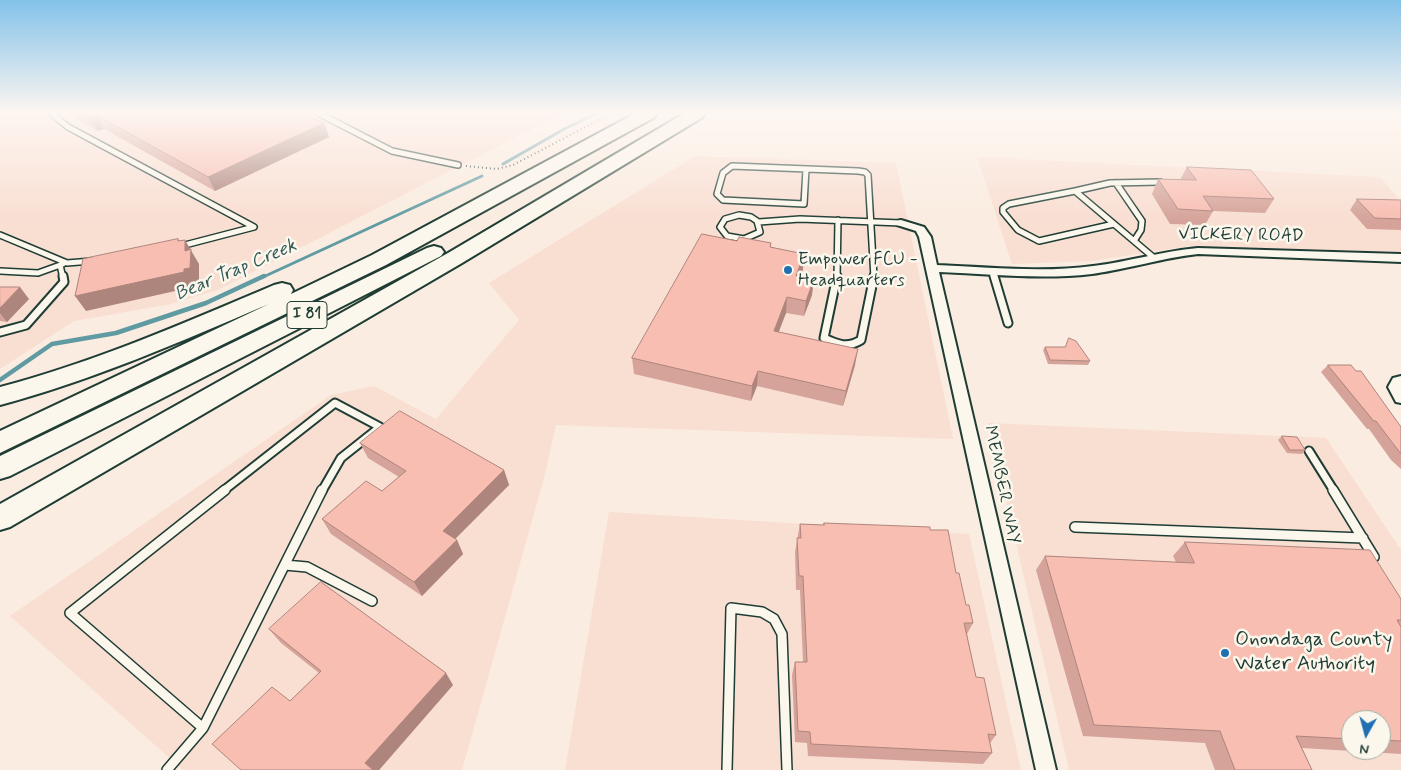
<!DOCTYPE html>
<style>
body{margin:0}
#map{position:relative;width:1401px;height:770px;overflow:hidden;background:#faece0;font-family:Mynerve,sans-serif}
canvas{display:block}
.north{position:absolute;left:1341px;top:710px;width:50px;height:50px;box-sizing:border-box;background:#fbf7ec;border:1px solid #a3ada2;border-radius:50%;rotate:187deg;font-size:14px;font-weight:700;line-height:20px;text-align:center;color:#1f3d34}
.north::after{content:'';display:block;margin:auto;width:18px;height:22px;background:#1f6fb2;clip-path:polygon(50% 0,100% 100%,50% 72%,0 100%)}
</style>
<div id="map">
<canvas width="1401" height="770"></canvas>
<div class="north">N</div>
</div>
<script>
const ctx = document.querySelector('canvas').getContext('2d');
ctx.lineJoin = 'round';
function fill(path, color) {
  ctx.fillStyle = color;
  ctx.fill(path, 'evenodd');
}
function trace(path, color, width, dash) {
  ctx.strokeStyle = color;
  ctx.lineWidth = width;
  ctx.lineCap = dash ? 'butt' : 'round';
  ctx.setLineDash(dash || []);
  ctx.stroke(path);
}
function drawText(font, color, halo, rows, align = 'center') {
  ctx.font = font + ' Mynerve,sans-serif';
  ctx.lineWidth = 5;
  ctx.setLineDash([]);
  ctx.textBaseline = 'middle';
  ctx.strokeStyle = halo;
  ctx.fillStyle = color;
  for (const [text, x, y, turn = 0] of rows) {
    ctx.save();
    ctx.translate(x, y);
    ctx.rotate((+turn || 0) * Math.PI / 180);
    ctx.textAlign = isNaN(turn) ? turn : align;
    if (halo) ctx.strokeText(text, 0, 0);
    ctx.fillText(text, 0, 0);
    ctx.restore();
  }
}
const built = new Path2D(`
 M0,113H563L220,289L171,304L74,321L0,369Z
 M695,156L896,163L953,439L556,425L544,478L462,770H183L10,616L331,395L374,386L436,419L519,320L489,283Z
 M977,157L1380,177L1401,201V252L1190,246L1091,261L1012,264Z
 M988,423L1326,438L1401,550V770H1069ZM1351,720H1381V750H1351Z
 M609,512L969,534L1021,770H565Z`);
const streamFar1 = new Path2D(`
 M503,164L566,128L598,113
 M261,278L482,176`);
const stream = new Path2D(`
 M0,380L52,344L116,333L206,303L264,276`);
const path = new Path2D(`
 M466,166L497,169L513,165L612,113`);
const serviceFar2 = new Path2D(`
 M51,113L68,127L254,227L181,246
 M318,113L392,151L458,165
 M806,169L804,204L723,200L717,194L723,173L732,166L858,171L865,172L868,175L874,278
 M1116,183L1142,221L1141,230L1134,241
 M1075,191L1110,183L1160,182
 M1075,191L1114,224L1039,241L1018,230L1003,212V208L1009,204Z
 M739,215L751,217L757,221L760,232L744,239L727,236L720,227L725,219Z
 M759,222L800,219L901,223
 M1114,224L1153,257
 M0,235L67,263L92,261
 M60,265L63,278
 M0,271L38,273L63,264
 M992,271L994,278
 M837,278L838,220`);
const serviceFar1 = new Path2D(`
 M837,276L824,338C838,345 848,348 861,340L874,276
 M994,276L1008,323
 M0,332L26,325L64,282L63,276
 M1309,451L1334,491
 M223,491L335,403L380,427L341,458L322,491`);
const service = new Path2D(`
 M1333,490L1374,557
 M1075,527L1363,538
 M285,565L307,567L372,601
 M203,728L70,613L225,490
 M203,728L322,490
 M167,770L203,728
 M727,770L731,608L762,612L774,619L782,634L787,770`);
const minor = new Path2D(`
 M901,220L924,227L931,237L937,265C989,267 1041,273 1093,266C1128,262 1162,251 1198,248L1401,254V262L1198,254C1162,258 1128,269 1092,274C1041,280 990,274 939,272L1056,770H1036L919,237L916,231L897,225L896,223L897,221Z
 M1401,376V403L1396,402L1388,387L1393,378Z`);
const motorway = new Path2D(`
 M636,113H657L655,117L386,265L0,453V431L269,304C180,342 93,380 0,405V387C95,362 184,323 274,285L282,283L290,285L293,290L291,294L372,255Z
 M685,113H705L703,117L462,263L10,527L0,530V504L448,253Z
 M434,246L441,248L444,252L441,256L10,476L0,479V456L427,248Z`);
const wall = new Path2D(`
 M67,113H302L324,123L329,137L215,191L104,129L98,131Z
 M1187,167L1274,199L1265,213L1213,211L1205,225L1170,224L1152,194L1158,179L1180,180Z
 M1357,199L1401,200V230L1367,229L1350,210Z
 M737,241L771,243V247L804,254L803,269L800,277L812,295L804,316L786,313L778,332L855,365L843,406L757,386L751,401L634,374L632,358Z
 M0,287L29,299L7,322L0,321Z
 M1045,347L1090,361L1088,365L1048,364L1043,350Z
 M1328,365L1401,427V469L1391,460L1369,429H1367L1321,372Z
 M1282,436L1305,450L1302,454L1287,453L1278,440Z
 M360,443L504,470L509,485L455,539L457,540L463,554L422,596L331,534L322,519L382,491L399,477L368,458Z
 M824,523L930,530L956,573L966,605L973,623L967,634L976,677L996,735L990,743L992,753L983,764L808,756L807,743L795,742L792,675L795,662H803L800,590H796L795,552L800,524L823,525Z
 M1185,542L1401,599V754L1302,748L1312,770H1215L1205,743L1083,736L1036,570L1045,556L1176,562L1173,556ZM1351,720H1381V750H1351Z
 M269,629L453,685L379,770H241L290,701L319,673L281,643Z`);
const shadedWall = new Path2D(`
 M96,115L104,129L98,131L90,117Z
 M324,123L329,137L215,191L208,177Z
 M178,239L185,250V240L199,264V283L193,284V287L86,311L75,296L184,269L178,241Z
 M804,254L803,269L794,291L796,276Z
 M814,279L812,295L804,316L806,301Z
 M20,287L29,299L7,322L0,313V308Z
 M787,297L786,313L773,347L774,331Z
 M858,349L855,365L843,406L846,391Z
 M758,371L757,386L751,401L752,386Z
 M504,470L509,485L449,545L443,531Z
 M457,540L463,554L422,596L414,582Z
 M446,673L453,685L379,770H371L365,763Z`);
const building = new Path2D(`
 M83,113H302L324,123L208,177L96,115L90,117Z
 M1187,167L1251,170L1274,199L1203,196L1213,211L1178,209L1158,179L1196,180Z
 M1357,199L1401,200V219L1375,218Z
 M702,234L737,241L739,237L771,243L770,247L804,254L796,276L814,279L806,301L787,297L774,331L858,349L846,391L758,371L752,386L632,358Z
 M178,239V241L185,240V251L191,249L190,268L184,269V272L75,296L83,259Z
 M0,287H20L0,308Z
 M1069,338L1076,341L1090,361L1050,360L1045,347H1065Z
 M1328,365H1351L1356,371H1361L1401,427V454L1376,421H1374Z
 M400,411L504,470L443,531L457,540L414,582L322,519L366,481L382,491L406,471L360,443Z
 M1282,436L1297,437L1305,450H1290Z
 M824,523L930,527V530H948L956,573H959L966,605H969L973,623H964L976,677L984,678L996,735L988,734L992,753L811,744L810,732L798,731L795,662H807L803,576H799L797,538H801L800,524L824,525Z
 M1185,542L1370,550L1401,599V620H1397L1401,627V741L1381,740V720H1351V739L1296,736L1312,770H1235L1220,731L1094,725L1045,556L1194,563Z
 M321,582L446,673L365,763L373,770H241L212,744L272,687L290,701L321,671L269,629Z`);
const markers = [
 [788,270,5,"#1f6fb2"],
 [1225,653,5,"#1f6fb2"]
];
const shields = [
 [307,315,40]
];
const shieldNames = [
 ["I 81",307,315]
];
const streetNames = [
 ["VICKERY ROAD",1241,236,1],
 ["MEMBER WAY",1001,485,78]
];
const poiNames = [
 ["Empower FCU -",798,260],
 ["Headquarters",798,281]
];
const waterNames = [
 ["Bear Trap Creek",236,271,-23]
];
const nearPoinames = [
 ["Onondaga County",1235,641],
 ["Water Authority",1235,665]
];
fill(built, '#f9ded2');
trace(streamFar1, '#609aa2', 3);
trace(stream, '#609aa2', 4.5);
trace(serviceFar2, '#1f3d34', 8);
trace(serviceFar1, '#1f3d34', 11);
trace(service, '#1f3d34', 12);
trace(minor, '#1f3d34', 4);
trace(motorway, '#1f3d34', 4);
trace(path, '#1f3d34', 2, [1, 3]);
trace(serviceFar2, '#fbf7ec', 5);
trace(serviceFar1, '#fbf7ec', 7);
trace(service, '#fbf7ec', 9);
fill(minor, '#fbf7ec');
fill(motorway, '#fbf7ec');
fill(wall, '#d5a399');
fill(shadedWall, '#ae857d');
fill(building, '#f8beb2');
trace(building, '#ae857d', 1);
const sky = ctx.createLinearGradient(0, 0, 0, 221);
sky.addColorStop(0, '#83c2e9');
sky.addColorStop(0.51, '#fdf6f1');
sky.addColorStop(1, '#fdf6f100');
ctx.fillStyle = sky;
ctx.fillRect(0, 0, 1401, 221);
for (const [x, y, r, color] of markers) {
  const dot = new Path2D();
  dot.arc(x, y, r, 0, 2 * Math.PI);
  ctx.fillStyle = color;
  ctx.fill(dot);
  trace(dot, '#fbf7ec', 2);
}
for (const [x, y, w] of shields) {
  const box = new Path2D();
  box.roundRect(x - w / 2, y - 13.5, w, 27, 4);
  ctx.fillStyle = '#fbf7ec';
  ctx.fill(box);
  trace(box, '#1f3d34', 1);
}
drawText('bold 16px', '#1f3d34', null, shieldNames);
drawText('18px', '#1f3d34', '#fbf7ec', streetNames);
drawText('18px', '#1f3d34', '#fbf7ec', poiNames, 'left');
drawText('italic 19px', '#355c59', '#fbf7ec', waterNames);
drawText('21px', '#1f3d34', '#fbf7ec', nearPoinames, 'left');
</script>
